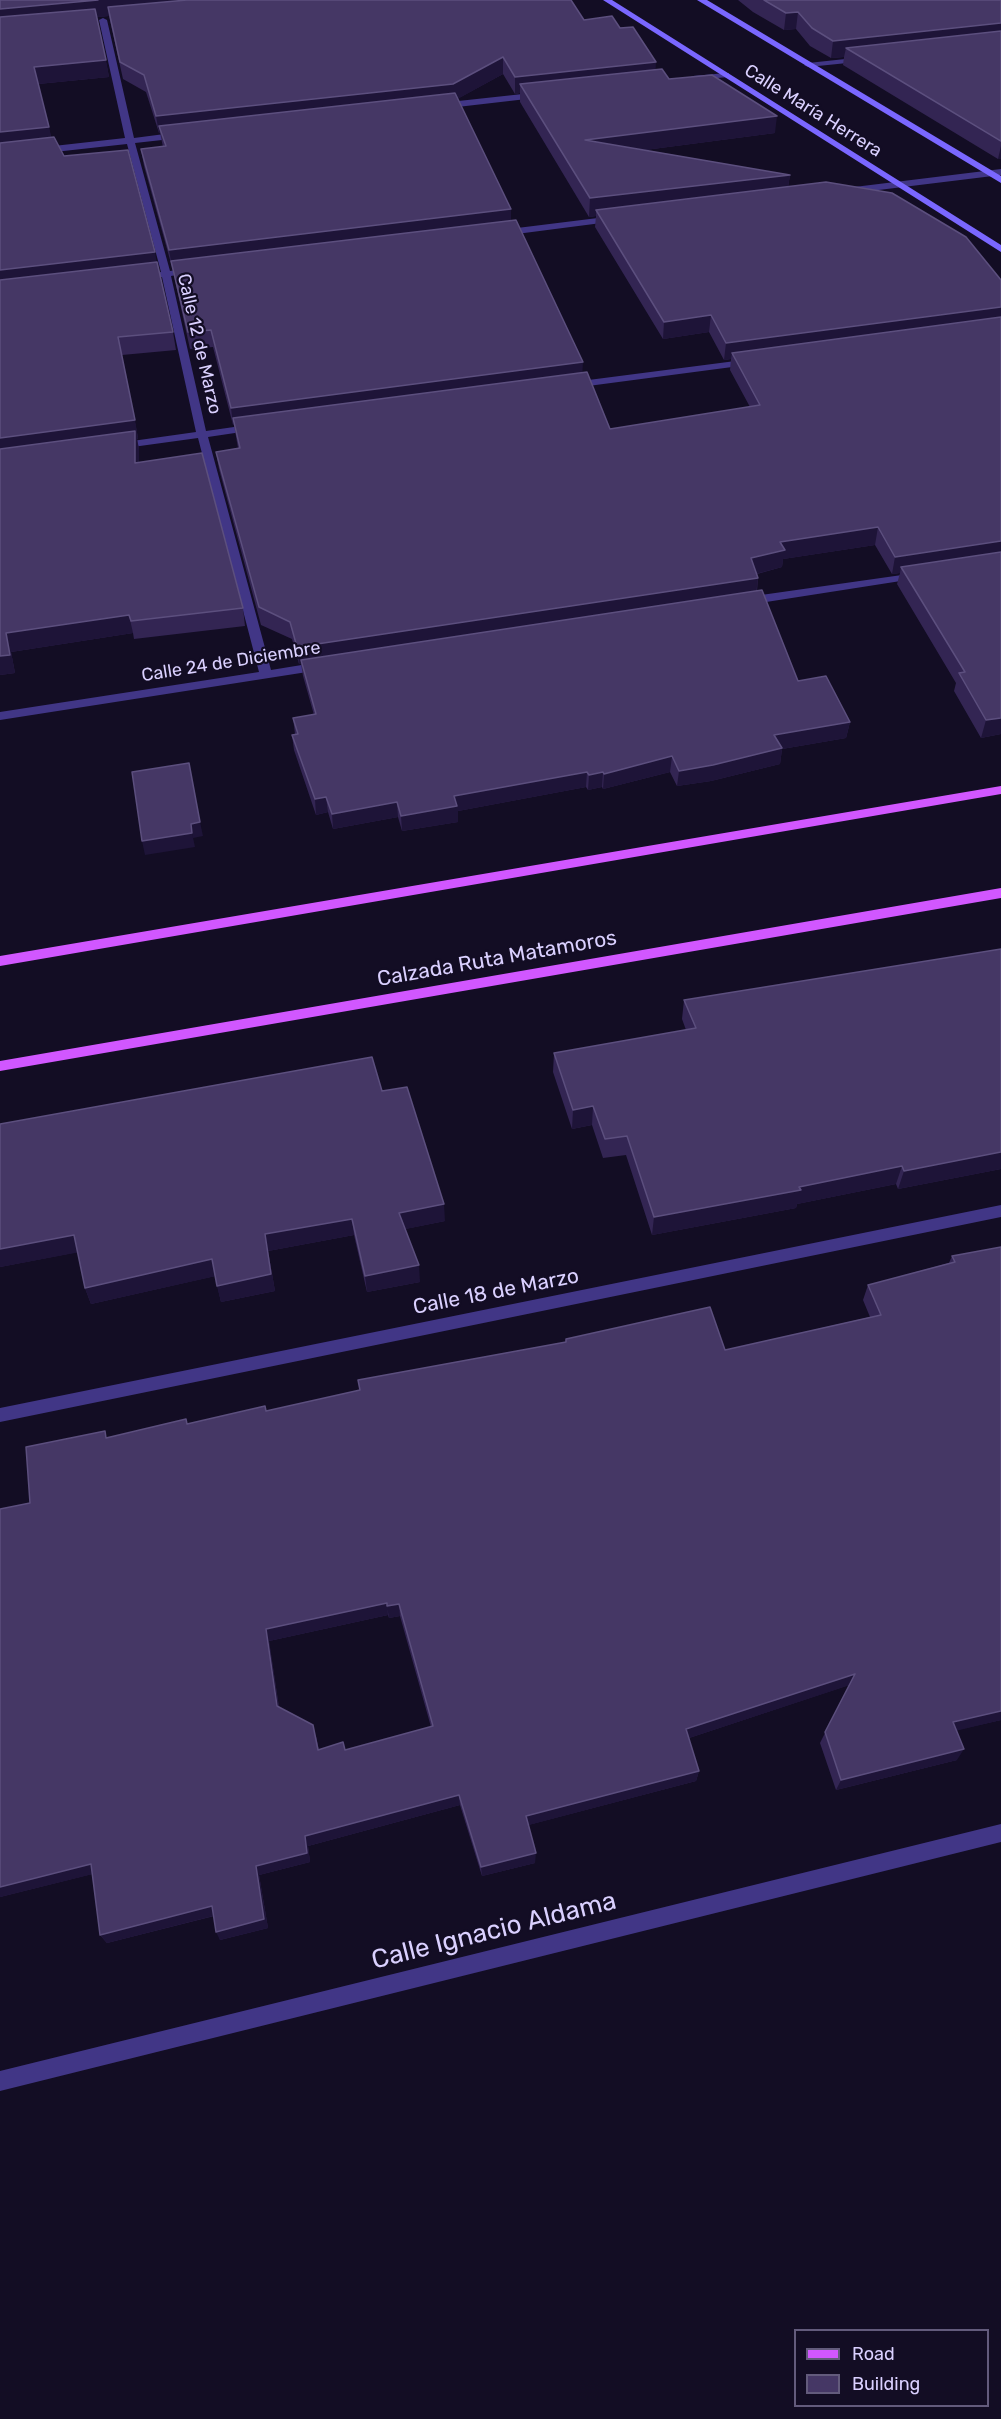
<!DOCTYPE html>
<meta charset="utf-8">
<style>
body{margin:0}
#map{position:relative;width:1001px;height:2419px;overflow:hidden;background:#130d24;font-family:Rubik,sans-serif}
canvas{display:block}
.legend{position:absolute;left:794px;top:2329px;width:195px;height:78px;box-sizing:border-box;background:#130d24;border:2px solid #635b7c;margin:0;padding:8px 10px;list-style:none;font-size:18px;color:#dad0ff}
.legend li{display:flex;align-items:center;gap:12px;height:30px}
.legend b{width:30px;border:2px solid #635b7c}
</style>
<div id="map">
<canvas width="1001" height="2419"></canvas>
<ul class="legend">
<li><b style="height:8px;background:#d157ff"></b>Road</li>
<li><b style="height:16px;background:#453765"></b>Building</li>
</ul>
</div>
<script>
const ctx = document.querySelector('canvas').getContext('2d');
ctx.lineJoin = 'round';
function fill(path, color) {
  ctx.fillStyle = color;
  ctx.fill(path, 'evenodd');
}
function trace(path, color, width, dash) {
  ctx.strokeStyle = color;
  ctx.lineWidth = width;
  ctx.lineCap = dash ? 'butt' : 'round';
  ctx.setLineDash(dash || []);
  ctx.stroke(path);
}
function drawText(font, color, halo, rows, align = 'center') {
  ctx.font = font + ' Rubik,sans-serif';
  ctx.lineWidth = 4.5;
  ctx.setLineDash([]);
  ctx.textBaseline = 'middle';
  ctx.strokeStyle = halo;
  ctx.fillStyle = color;
  for (const [text, x, y, turn = 0] of rows) {
    ctx.save();
    ctx.translate(x, y);
    ctx.rotate((+turn || 0) * Math.PI / 180);
    ctx.textAlign = isNaN(turn) ? turn : align;
    if (halo) ctx.strokeText(text, 0, 0);
    ctx.fillText(text, 0, 0);
    ctx.restore();
  }
}
const minor = new Path2D(`
 M103,18L107,20L134,138L180,132L184,135L180,138L135,143L170,271L191,268L196,271L171,276L206,431L255,424L260,427L255,430L208,437L271,670L320,662L326,666L320,670L0,720V712L259,672L198,438L118,449L113,446L118,443L196,432L162,277L140,280L135,277L140,274L161,272L127,144L0,158V152L125,138L99,20Z
 M864,57H867V61L808,67L804,65L808,63Z
 M726,73H729V77L693,80L689,78L693,76Z
 M541,92L545,95L544,97L440,109L436,106L440,103Z
 M1001,169V175L846,194L842,191L846,188Z
 M614,216L617,217V221L501,236L496,233L501,230Z
 M751,359L756,362L755,364L573,388L568,385L573,382Z
 M916,573L922,576L920,578L747,605L741,601L747,597Z
 M1001,1205V1217L0,1422V1408Z
 M1001,1824V1842L0,2091V2071Z`);
const secondary = new Path2D(`
 M603,0H612L1001,245V252Z
 M697,0H707L1001,176V183Z`);
const primary = new Path2D(`
 M1001,786V794L0,966V956Z
 M1001,888V898L0,1071V1061Z`);
const wall = new Path2D(`
 M0,0L584,20L620,28L656,70L669,79L775,133L645,150L790,175L788,187L1001,734L981,738L954,691L956,683L897,584L900,573L892,574L875,545L783,559L782,567L757,574L758,578L757,591L798,681L850,722L846,738L782,749L780,764L711,781L677,786L670,772L603,789L602,787L588,790L586,787L458,811V822L402,831L398,817L333,829L328,812L316,815L294,750L292,735L295,734L293,718L314,715L303,676L301,664H299L292,639L261,625L219,469L216,452L238,448L234,425H233L213,347L190,349L172,267L144,166L141,149L163,147L160,133H159L146,92L123,79L109,16L97,17L109,77L38,84L51,137L64,156L157,262L173,332L176,350L122,355L138,438L137,439L139,449V463L243,608L245,626L134,639L133,633L11,652L15,673L0,675ZM503,74L515,94L520,93V102L589,217L596,216L595,227L663,339L709,332L724,360L731,359L730,370L750,407L610,429L582,373L511,220V209L457,99Z
 M738,0H1001V159H998L843,65L844,57L831,58L810,46L796,29L784,30L753,12Z
 M1001,949V1169L898,1189L896,1184L797,1204L796,1208L652,1235L626,1155L603,1158L592,1125L572,1129L553,1072L554,1053L686,1030L682,1019L684,1000Z
 M382,1091L445,1221L405,1229L420,1282L367,1292L354,1235L268,1251L275,1291L221,1302L215,1276L91,1304L85,1288L78,1252L0,1267V1124Z
 M1001,1247V1720L957,1730V1760L836,1790L820,1743L849,1685L689,1738L699,1771L696,1781L528,1825L535,1863L482,1876L460,1805L308,1846L310,1862L259,1875L268,1928L220,1940L214,1916L107,1943L100,1935L92,1874L0,1897L30,1503L108,1438L266,1411L360,1390L358,1380L565,1342L566,1339L725,1350L870,1317L863,1300L868,1285L949,1263L952,1256ZM388,1615L389,1618L400,1616L431,1727L345,1750H319L316,1736L279,1707L269,1641Z`);
const shadedWall = new Path2D(`
 M98,0H273L108,7L109,16L0,26V9Z
 M798,12L796,29L784,30L786,13Z
 M1001,23V40L846,48L844,57L831,58L833,41Z
 M503,57V74L454,101L159,126L160,133H159L156,116Z
 M106,60L109,77L38,84L34,67Z
 M656,62L655,79L520,84V93L515,94V77Z
 M777,116L775,133L584,158L585,140Z
 M49,127L53,144L0,150V132Z
 M1001,146V159H998Z
 M790,175L787,193L596,210V216L589,217L590,198Z
 M511,209V226L171,261L172,267L169,250Z
 M155,252L158,270L0,289V270Z
 M1001,307V324L732,353L731,359L724,360L726,343Z
 M711,315L709,332L663,339L664,322Z
 M583,362L582,379L233,418L234,425H233L231,408Z
 M135,420L138,438L137,439L139,449V482L0,457V438Z
 M878,527L875,545L783,559L782,567L748,576L751,558L780,542Z
 M1001,541V557L901,567L900,573L892,574L895,557Z
 M758,578L756,595L301,660V664H299L297,647Z
 M129,615L133,633L11,652L15,673L0,675V656L6,633Z
 M1001,718V734L981,738L986,720Z
 M850,722L846,738L782,749L780,764L711,781L677,786L679,771L774,735Z
 M672,756L670,772L603,789L604,774Z
 M587,772L586,787L458,811V822L402,831L401,816L454,796Z
 M603,772L602,787L588,790L589,775Z
 M326,797L328,812L316,815L315,799Z
 M397,802L398,817L333,829L332,814Z
 M200,822L203,836L193,838L191,824Z
 M192,833L195,847L145,855L142,841Z
 M593,1106L592,1125L572,1129L573,1110Z
 M1001,1152V1169L898,1189L904,1171Z
 M902,1166L896,1184L797,1204L796,1208L652,1235L654,1217Z
 M444,1204L445,1221L401,1230L399,1213Z
 M352,1219L354,1235L268,1251L275,1291L221,1302L217,1286L265,1234Z
 M74,1235L80,1252L0,1267V1249Z
 M212,1259L216,1276L91,1304L85,1288Z
 M419,1265L420,1282L367,1292L365,1276Z
 M387,1603L388,1615L269,1641L280,1717L277,1706L266,1629Z
 M399,1604L400,1616L389,1618L387,1606Z
 M855,1674L850,1685L683,1740L686,1729Z
 M1001,1711V1720L947,1733L953,1722Z
 M964,1749L957,1760L836,1790L841,1780Z
 M699,1771L696,1781L525,1826L526,1816Z
 M459,1795L460,1805L308,1846L310,1862L259,1875L268,1928L220,1940L216,1932L256,1866L305,1836Z
 M536,1853L535,1863L482,1876L481,1867Z
 M91,1864L97,1873L0,1897V1887Z
 M212,1906L217,1915L107,1943L100,1935Z`);
const building = new Path2D(`
 M0,0H98L0,9Z
 M187,0H571L584,20L612,16L620,28L633,27L656,62L515,77L503,57L453,84L156,116L144,75L120,62L108,7Z
 M764,0H1001V23L833,41L812,28L798,12L786,13Z
 M95,9L106,60L34,67L49,127L0,132V17Z
 M1001,31V141L846,48Z
 M662,69L669,79L712,75L777,116L585,140L790,175L590,198L520,84Z
 M455,93L511,209L169,250L141,149L166,146L159,126Z
 M54,137L64,156L128,150L155,252L0,270V143Z
 M826,182L892,193L966,237L1001,280V307L726,343L711,315L664,322L596,210Z
 M516,220L583,362L231,408L211,330L188,332L171,261Z
 M157,262L173,332L118,337L135,420L0,438V280Z
 M1001,317V541L895,557L878,527L780,542L785,550L751,558L758,578L297,647L290,622L259,607L216,452L240,448L233,418L587,372L610,429L760,405L732,353Z
 M135,431V463L202,453L243,608L131,621L129,615L6,633L10,655L0,656V449Z
 M1001,552V718L986,720L959,673L965,672L901,567Z
 M762,590L798,681L826,676L850,722L774,735L782,748L713,765L679,771L672,756L604,774L603,772L589,775L587,772L454,796L457,806L401,816L397,802L332,814L326,797L315,799L292,735L298,734L293,718L316,714L301,660Z
 M189,763L200,822L191,824L192,833L142,841L132,772Z
 M1001,949V1152L904,1171L902,1166L799,1187L801,1190L654,1217L627,1136L605,1139L593,1106L573,1110L554,1053L696,1028L684,1000Z
 M372,1057L382,1091L407,1087L444,1204L399,1213L419,1265L365,1276L352,1219L265,1234L271,1274L217,1286L212,1259L85,1288L74,1235L0,1249V1124Z
 M1001,1247V1711L953,1722L964,1749L841,1780L825,1732L855,1674L686,1729L699,1771L526,1816L536,1853L481,1867L459,1795L305,1836L307,1853L256,1866L264,1919L216,1932L212,1906L100,1935L91,1864L0,1887V1509L30,1503L26,1447L105,1431L106,1438L186,1419L187,1424L265,1406L266,1411L360,1390L358,1380L566,1342V1339L710,1307L725,1350L881,1315L868,1285L955,1262L952,1256ZM387,1603V1606L399,1604L433,1726L345,1750L343,1742L318,1750L313,1725L277,1706L266,1629Z`);
const farStreetnames = [
 ["Calle María Herrera",813,111,32],
 ["Calle 12 de Marzo",199,344,77],
 ["Calle 24 de Diciembre",231,662,-9]
];
const streetNames = [
 ["Calzada Ruta Matamoros",497,959,-10],
 ["Calle 18 de Marzo",496,1292,-11]
];
const nearStreetnames = [
 ["Calle Ignacio Aldama",494,1931,-14]
];
fill(minor, '#413686');
fill(secondary, '#7a67ff');
fill(primary, '#d157ff');
fill(wall, '#332553');
fill(shadedWall, '#1e1438');
fill(building, '#453765');
trace(building, '#5c4f7e', 1.5);
drawText('18px', '#dad0ff', '#130d24', farStreetnames);
drawText('21px', '#dad0ff', '#130d24', streetNames);
drawText('26px', '#dad0ff', '#130d24', nearStreetnames);
</script>
